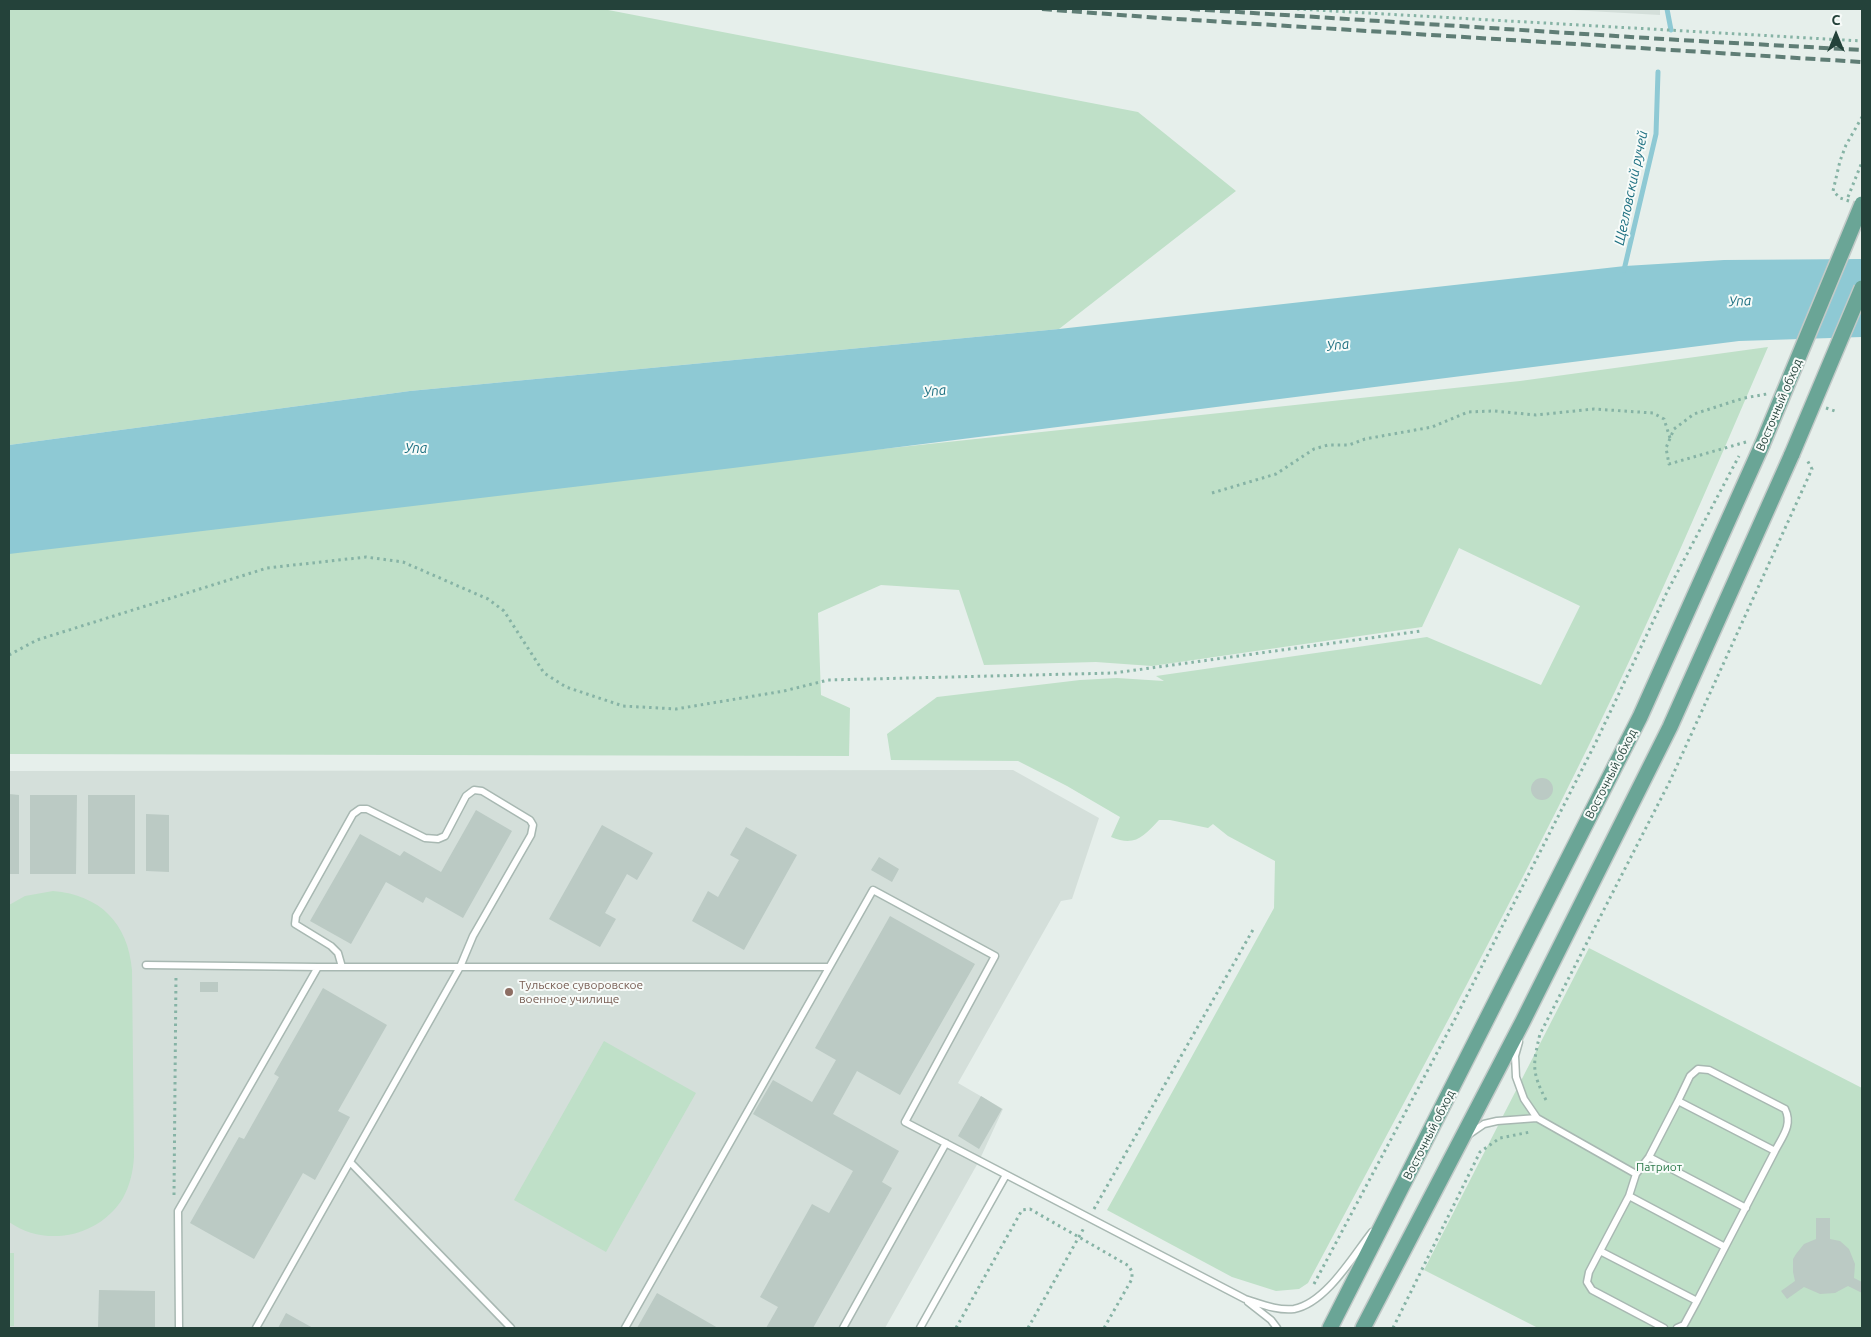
<!DOCTYPE html>
<meta charset="utf-8">
<style>
body{margin:0}
#map{position:relative;width:1871px;height:1337px;overflow:hidden;background:#e6efeb;font-family:Ubuntu,sans-serif}
canvas{display:block}
.frame{position:absolute;inset:0;border:10px solid #24423a;pointer-events:none}
.north{position:absolute;left:1811px;top:10px;width:50px;height:50px;-webkit-text-stroke:4px #f7fbf9;paint-order:stroke;rotate:0deg;font-size:14px;font-weight:700;line-height:20px;text-align:center;color:#24423a}
.north::after{content:'';display:block;margin:auto;width:18px;height:22px;background:#24423a;clip-path:polygon(50% 0,100% 100%,50% 72%,0 100%)}
</style>
<div id="map">
<canvas width="1871" height="1337"></canvas>
<div class="frame"></div>
<div class="north">С</div>
</div>
<script>
const ctx = document.querySelector('canvas').getContext('2d');
ctx.lineJoin = 'round';
function fill(path, color) {
  ctx.fillStyle = color;
  ctx.fill(path, 'evenodd');
}
function trace(path, color, width, dash) {
  ctx.strokeStyle = color;
  ctx.lineWidth = width;
  ctx.lineCap = dash ? 'butt' : 'round';
  ctx.setLineDash(dash || []);
  ctx.stroke(path);
}
function drawText(font, color, halo, rows, align = 'center') {
  ctx.font = font + ' Ubuntu,sans-serif';
  ctx.lineWidth = 4;
  ctx.setLineDash([]);
  ctx.textBaseline = 'middle';
  ctx.strokeStyle = halo;
  ctx.fillStyle = color;
  for (const [text, x, y, turn = 0] of rows) {
    ctx.save();
    ctx.translate(x, y);
    ctx.rotate((+turn || 0) * Math.PI / 180);
    ctx.textAlign = isNaN(turn) ? turn : align;
    if (halo) ctx.strokeText(text, 0, 0);
    ctx.fillText(text, 0, 0);
    ctx.restore();
  }
}
const built = new Path2D(`
 M1553,9H1660V15Z
 M1013,770L1099,818L1072,899L1061,901L958,1083L1003,1109L979,1161L885,1328H9V771Z`);
const green = new Path2D(`
 M9,9H603L1138,112L1236,191L1059,329L410,391L9,445Z
 M1768,347C1711,479 1655,611 1592,739C1502,923 1404,1102 1308,1283L1299,1289L1276,1291L1232,1277L1107,1210L1274,908L1275,861L1228,836L1213,824L1208,828L1170,820H1159C1143,837 1135,847 1111,837L1120,817L1067,786L1018,761L891,760L887,734L937,697L1080,680L1117,678L1164,681L1156,676L1427,637L1541,685L1580,606L1459,548L1422,627L1152,666L1096,662L984,665L959,590L881,585L818,613L821,695L850,708L849,756L9,754V542L1520,381Z
 M53,891C100,895 128,923 132,970L134,1157C133,1172 130,1185 123,1198C99,1237 46,1248 9,1222V905L25,896Z
 M1589,948L1862,1088V1328H1538L1424,1270Z
 M604,1041L696,1093L606,1252L514,1200Z
 M9,1253H14V1326H9Z`);
const water = new Path2D(`
 M1862,259V337L1739,341L733,468L9,554V445L410,391L1059,329L1625,266L1724,260Z`);
const stream = new Path2D(`
 M1667,9L1671,30
 M1624,270L1656,134L1658,72`);
const building = new Path2D(`
 M1531 789a11 11 0 1 1 22 0a11 11 0 1 1-22 0Z
 M9,794L19,795V874H9Z
 M30,795H77L76,874H30Z
 M88,795H135V874H88Z
 M476,810L512,831L463,918L426,897L423,903L386,882L351,944L310,921L360,834L400,856L404,851L441,872Z
 M146,814L169,815V872L146,871Z
 M602,825L653,853L637,880L627,874L605,913L616,919L600,947L549,919Z
 M746,827L797,855L744,950L692,921L708,891L718,897L739,860L730,855Z
 M879,857L899,869L892,882L871,870Z
 M890,916L975,964L900,1095L857,1071L833,1114L899,1151L882,1182L892,1188L813,1328H766L778,1307L760,1297L812,1204L829,1213L853,1171L753,1114L773,1080L812,1102L836,1060L815,1048Z
 M200,982H218V992H200Z
 M323,988L387,1025L338,1111L350,1117L315,1180L303,1173L254,1259L190,1223L239,1137L244,1139L279,1077L274,1074Z
 M981,1096L1002,1109L979,1149L958,1136Z
 M1816,1218H1830V1239L1840,1241L1849,1249L1855,1264L1854,1278L1862,1282V1293L1848,1286L1835,1293L1820,1294L1804,1287L1787,1299L1781,1291L1795,1281L1793,1272V1259L1796,1254L1804,1244L1816,1239Z
 M99,1290L155,1291V1328H98Z
 M657,1293L718,1328H637Z
 M286,1313L313,1328H278Z`);
const path = new Path2D(`
 M1297,9L1862,41
 M1849,201L1840,198L1833,191L1840,161L1846,145L1862,117
 M1826,408L1835,411
 M1746,442L1669,464L1666,448L1674,429L1694,414L1744,398L1767,394
 M1212,493L1276,474L1314,449L1328,445H1349L1365,439L1432,427L1468,412L1494,411L1536,415L1594,409L1653,413L1664,419L1670,438
 M9,655L37,640L267,568L366,557L403,562L488,599L504,611L544,673L566,687L623,706L676,709L784,691L828,680L1114,673L1421,631
 M1546,1100C1531,1071 1533,1064 1540,1034L1670,781L1812,469L1806,458
 M174,1195L176,974
 M1094,1209L1254,928
 M1314,1284L1455,1019L1596,742L1668,590L1739,456
 M956,1328L1022,1210L1030,1209L1129,1266L1132,1272V1279L1104,1328
 M1028,1328L1085,1226
 M1393,1328L1480,1152L1500,1138L1530,1132`);
const lane = new Path2D(`
 M146,965L318,967
 M1519,1042L1515,1056L1516,1077L1524,1099L1537,1118L1636,1174L1629,1196L1600,1251L1697,1301L1775,1151L1678,1101L1649,1157L1636,1174
 M1678,1101L1690,1076L1698,1069L1709,1070L1785,1109C1793,1125 1782,1137 1775,1151
 M1468,1135L1484,1124L1497,1121L1537,1118
 M1649,1157L1746,1208
 M350,1162L511,1328
 M1629,1196L1725,1247
 M1600,1251L1589,1272L1587,1282L1592,1290L1664,1328
 M1248,1302L1271,1320L1277,1328
 M179,1328L178,1211L318,967H829
 M256,1328L460,967L473,936L531,835L533,825L530,820L482,791L474,790L466,796L445,836L438,839L425,838L367,809H360L353,814L296,916L295,924L331,946L338,953L342,967
 M625,1328L873,890L995,956L905,1122L1245,1299C1261,1304 1278,1311 1294,1309C1326,1303 1353,1256 1372,1232
 M843,1328L946,1143
 M920,1328L1006,1175
 M1677,1328L1684,1325L1697,1301`);
const primary = new Path2D(`
 M1330,1328L1640,717L1762,445
 M1363,1328L1523,1021L1670,727L1792,454`);
const rail = new Path2D(`
 M1042,9L1161,18L1862,62
 M1190,9L1679,40L1862,50`);
const pathBridge = new Path2D(`
 M1848,197L1862,162`);
const primaryBridge = new Path2D(`
 M1762,445L1862,204
 M1792,454L1862,288`);
const markers = [
 [509,992,5,"#8d6e63"]
];
const streetNames = [
 ["Восточный обход",1779,405,-67],
 ["Восточный обход",1611,774,-63],
 ["Восточный обход",1429,1135,-63]
];
const educationNames = [
 ["Тульское суворовское",519,985],
 ["военное училище",519,999]
];
const parkNames = [
 ["Патриот",1659,1167]
];
const waterNames = [
 ["Щегловский ручей",1631,188,-78],
 ["Упа",1740,301,-3],
 ["Упа",1338,345,-7],
 ["Упа",935,391,-7],
 ["Упа",416,448]
];
fill(built, '#d4dfda');
fill(green, '#bfe0c8');
fill(water, '#8ec9d4');
trace(stream, '#8ec9d4', 5);
fill(building, '#bbcac4');
trace(lane, '#a8b8b2', 9);
trace(primary, '#c2cac8', 18);
trace(path, '#86b3a5', 3, [2.5, 4]);
trace(lane, '#fff', 6);
trace(primary, '#6aa596', 15);
trace(rail, '#5f7d75', 4, [10, 5]);
trace(primaryBridge, '#c2cac8', 18, []);
trace(pathBridge, '#86b3a5', 3, [2.5, 4]);
trace(primaryBridge, '#6aa596', 15);
for (const [x, y, r, color] of markers) {
  const dot = new Path2D();
  dot.arc(x, y, r, 0, 2 * Math.PI);
  ctx.fillStyle = color;
  ctx.fill(dot);
  trace(dot, '#f7fbf9', 2);
}
drawText('12px', '#24423a', '#f7fbf9', streetNames);
drawText('12px', '#785e54', '#f7fbf9', educationNames, 'left');
drawText('12px', '#2d7a4b', '#f7fbf9', parkNames);
drawText('italic 14px', '#1c6f80', '#f7fbf9', waterNames);
</script>
